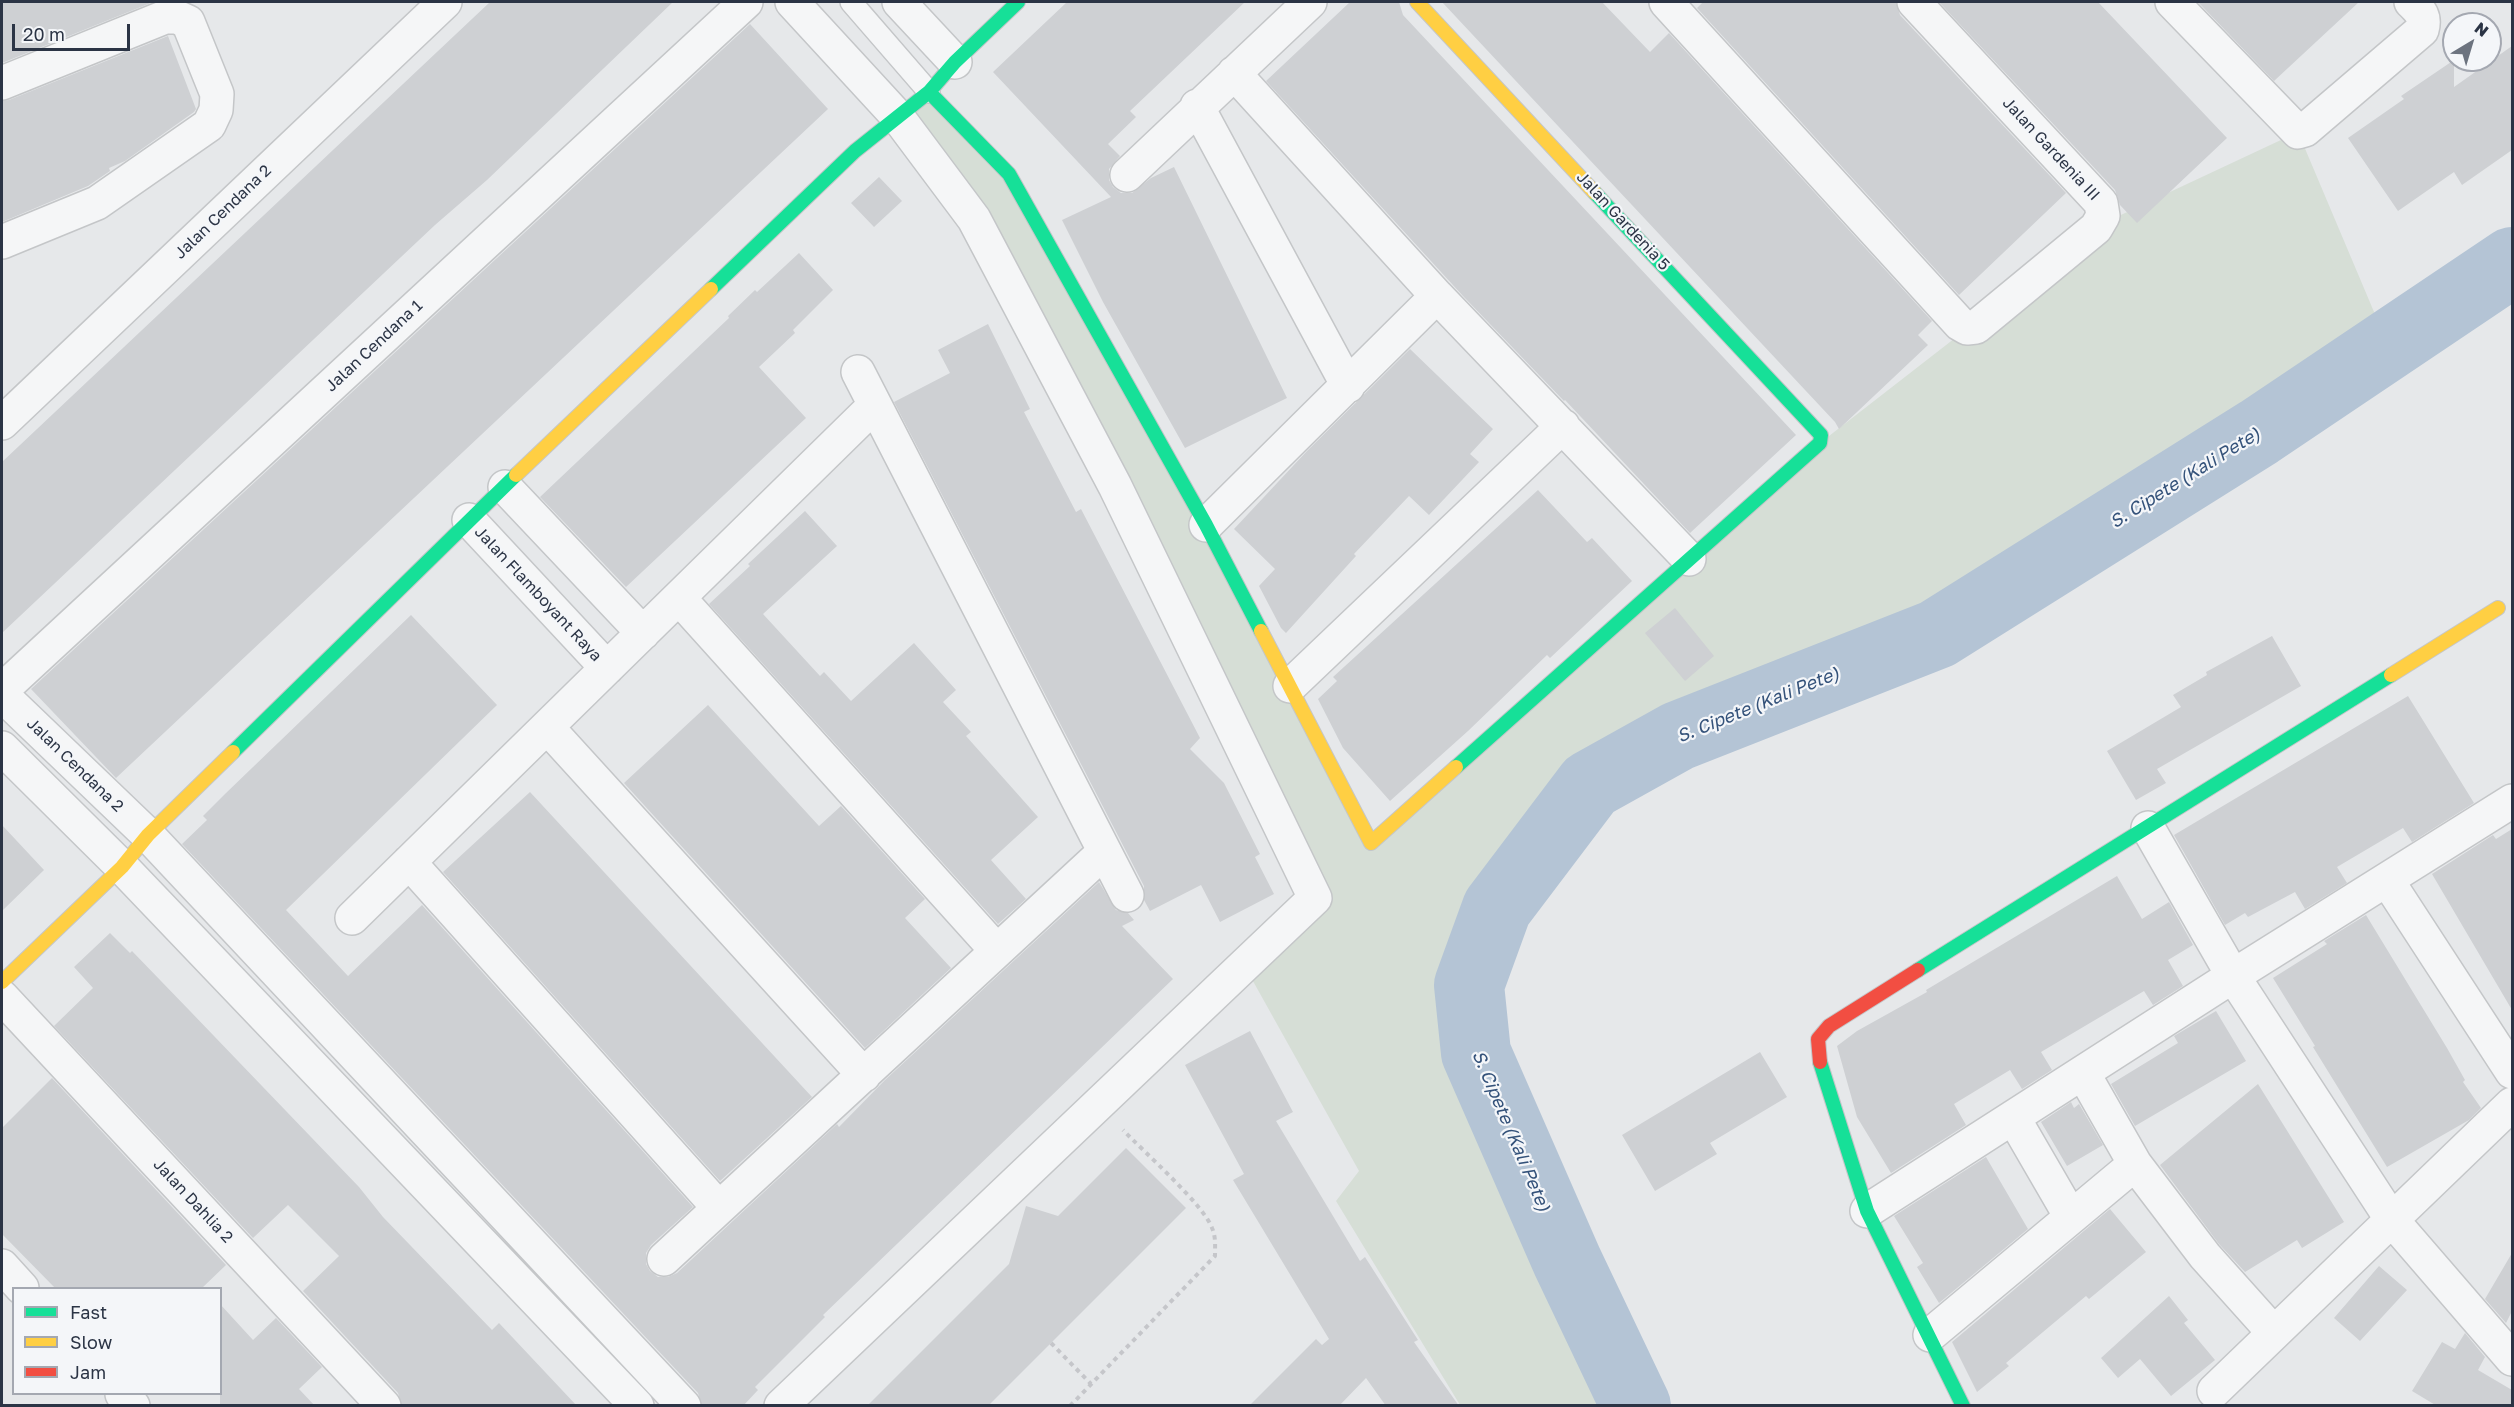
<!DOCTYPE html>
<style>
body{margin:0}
#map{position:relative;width:2514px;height:1407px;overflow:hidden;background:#e6e8ea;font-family:"Golos Text",sans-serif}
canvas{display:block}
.frame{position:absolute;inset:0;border:3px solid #2b3445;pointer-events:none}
.legend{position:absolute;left:12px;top:1287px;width:210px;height:108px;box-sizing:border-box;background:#f4f6f9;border:2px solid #a4a8b1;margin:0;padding:8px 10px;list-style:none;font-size:18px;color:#2b3445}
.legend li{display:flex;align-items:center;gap:12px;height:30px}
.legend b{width:30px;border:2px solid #a4a8b1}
.north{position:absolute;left:2442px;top:12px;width:60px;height:60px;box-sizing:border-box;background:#f4f6f9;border:2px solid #a4a8b1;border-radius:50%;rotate:38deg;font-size:16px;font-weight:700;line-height:24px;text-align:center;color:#2b3445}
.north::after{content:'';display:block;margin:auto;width:21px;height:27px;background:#6c737f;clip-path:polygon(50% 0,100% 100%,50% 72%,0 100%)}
.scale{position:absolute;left:12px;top:24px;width:118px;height:27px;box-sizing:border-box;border:3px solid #2b3445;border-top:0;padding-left:8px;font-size:18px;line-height:21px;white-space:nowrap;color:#2b3445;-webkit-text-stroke:4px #f4f6f9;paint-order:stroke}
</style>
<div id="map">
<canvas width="2514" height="1407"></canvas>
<div class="frame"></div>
<ul class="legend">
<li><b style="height:8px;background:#16e098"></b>Fast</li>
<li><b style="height:8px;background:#ffcf43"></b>Slow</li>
<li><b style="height:8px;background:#f24e42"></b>Jam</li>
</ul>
<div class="north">N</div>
<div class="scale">20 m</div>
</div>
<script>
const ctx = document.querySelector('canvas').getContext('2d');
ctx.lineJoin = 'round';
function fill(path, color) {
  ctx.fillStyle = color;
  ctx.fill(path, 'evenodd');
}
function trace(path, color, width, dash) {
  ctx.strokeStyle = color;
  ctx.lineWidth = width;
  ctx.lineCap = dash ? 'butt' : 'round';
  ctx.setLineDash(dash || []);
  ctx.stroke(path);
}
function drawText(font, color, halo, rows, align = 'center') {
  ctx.font = font + ' "Golos Text",sans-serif';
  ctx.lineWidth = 4.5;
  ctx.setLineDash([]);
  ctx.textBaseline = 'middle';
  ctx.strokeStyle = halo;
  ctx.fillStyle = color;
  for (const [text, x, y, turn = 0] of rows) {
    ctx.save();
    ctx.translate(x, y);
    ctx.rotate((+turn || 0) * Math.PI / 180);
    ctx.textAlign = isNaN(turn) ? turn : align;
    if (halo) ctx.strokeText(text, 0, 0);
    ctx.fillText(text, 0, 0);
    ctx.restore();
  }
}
const green = new Path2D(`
 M929,92L1009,174L1372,843L1820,443L1986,314L2108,221L2298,132L2388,345L1937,634L1713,721L1590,786L1497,908L1469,985L1476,1053L1642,1405H1460L1336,1201L1359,1171L1244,965L1314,898L1115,486L897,116Z`);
const river = new Path2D(`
 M1636,1406L1567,1261L1476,1053L1469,985L1497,908L1590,785L1678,736L1937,634L2259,432L2512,262`);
const building = new Path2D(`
 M2,2H153L2,63Z
 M490,2H673L487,180L435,225L2,633V462Z
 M1067,2H1245L1130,111L1136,117L1108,144L1120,156L1109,169V180L1113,187L1121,193H1132L1151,178L1174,167L1287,398L1185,448L1103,302L1062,220L1111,197L993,72Z
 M1350,2H1399L1403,15L1796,435L1690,533L1565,400L1564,401L1463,296L1266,81Z
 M1442,2H1602L1650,52L1669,33L1932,321L1918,335L1928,345L1839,429L1835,422Z
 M1703,2H1896L1900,15L2066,193L1959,295L1697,8Z
 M1939,2H2098L2227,138L2137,223L2120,205L2115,190Z
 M2198,2H2359L2274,81Z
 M750,24L828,109L116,778L31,689Z
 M168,36L196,109L194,112L125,161L109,168L110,171L88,186L2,222V101L9,100Z
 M2512,46V150L2462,185L2454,172L2398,211L2348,138L2404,99L2401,96L2454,60V87Z
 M879,177L902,201L874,227L851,203Z
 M799,253L833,290L793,330L795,333L759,367L806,418L626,587L540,497L729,318L728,316L755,290L757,292Z
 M988,324L1030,409L1024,412L1076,512L1081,509L1200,738L1190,749L1224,783L1260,854L1255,857L1274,894L1220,922L1201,885L1150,911L1144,900V886L894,402L950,373L938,350Z
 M1410,349L1493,429L1470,454L1479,462L1429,515L1409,496L1354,554L1356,556L1286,633L1281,628L1259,586L1275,569L1234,529L1307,451Z
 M1538,490L1587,542L1592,538L1632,581L1550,658L1547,655L1468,731L1390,801L1343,748L1318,699L1337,681L1333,677Z
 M805,511L837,546L763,614L820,676L824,672L851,701L914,643L956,690L943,702L971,732L966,736L1038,817L991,860L1026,899L998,924L709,604L750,566L748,564Z
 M1675,608L1714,656L1685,681L1645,633Z
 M411,615L497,705L286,910L348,976L422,905L693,1207L651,1245L646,1253V1264L650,1271L658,1277H668L677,1273L837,1124L839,1127L885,1080L1099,882L1116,910L1128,913L1134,920L1122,926L1173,979L823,1315L825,1317L755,1387L758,1390L743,1406H702L698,1393L182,844L207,820L203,816L226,793Z
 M2272,636L2301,686L2157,769L2166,783L2136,800L2107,751L2181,707L2173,695L2207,675L2206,672Z
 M2408,696L2474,803L2412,842L2403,828L2337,867L2347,883L2305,909L2295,892L2248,917L2245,913L2225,925L2174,835Z
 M708,705L819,826L841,806L925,899L905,918L951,968L865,1048L624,783Z
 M530,792L812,1097L720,1181L443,872Z
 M2,825L44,870L2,911Z
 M2512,829V1010L2432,874L2493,835L2496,839Z
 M2117,876L2142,919L2169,902L2193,945L2168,960L2183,986L2153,1005L2144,991L2041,1052L2052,1070L2022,1089L2010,1070L1954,1104L1966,1125L1891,1173L1857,1117L1837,1046L1857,1031L1927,992L1926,990Z
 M2366,915L2447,1048L2465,1080L2463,1082L2481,1108L2469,1120L2387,1167L2313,1047L2315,1046L2273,978L2327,944L2324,941Z
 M110,933L130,953L132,951L190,1011L359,1187L383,1217L492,1330L499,1323L577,1406H402L398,1393L303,1291L339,1256L288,1205L253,1238L54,1026L93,988L74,967Z
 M2216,1011L2246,1061L2135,1126L2111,1084L2178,1043L2174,1036Z
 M1250,1031L1293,1112L1276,1121L1360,1261L1365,1257L1418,1340L1414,1342L1459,1406H1386L1366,1378L1339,1406H1249L1316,1339L1322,1345L1329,1339L1233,1180L1244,1174L1185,1065Z
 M1760,1052L1787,1097L1710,1143L1717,1154L1655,1191L1622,1135Z
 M52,1078L226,1265L202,1288H55L2,1234V1128Z
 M2258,1084L2344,1222L2302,1248L2297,1240L2245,1272L2219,1244L2160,1165Z
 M2071,1102L2074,1108L2079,1104L2103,1145L2067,1166L2041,1122Z
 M1126,1148L1186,1208L988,1406H867L1009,1264L1026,1206L1058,1216Z
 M1986,1157L2028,1229L1939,1303L1917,1267L1923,1263L1894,1216Z
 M2110,1209L2146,1252L2089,1299L2086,1296L2006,1363L2009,1366L1977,1392L1952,1342Z
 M2512,1253V1311L2506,1323L2485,1299Z
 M2379,1266L2407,1290L2360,1341L2334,1318Z
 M2169,1296L2188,1320L2184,1323L2215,1360L2171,1396L2140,1359L2118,1378L2101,1358Z
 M220,1304L253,1340L276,1318L322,1367L299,1389L315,1406H220Z
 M2465,1333L2485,1357L2478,1370L2512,1390V1406H2437L2412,1391L2442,1342L2455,1349Z`);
const path = new Path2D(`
 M1051,1343L1091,1384
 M1070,1406L1215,1256C1215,1246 1216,1237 1212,1228C1204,1205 1143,1151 1123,1130`);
const lane = new Path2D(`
 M851,2L929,92`);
const street = new Path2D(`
 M899,2L955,62
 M1666,2L1960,324L1967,328L1976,327L2096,228L2103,216L2101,203L1914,2
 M2172,2L2298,132L2305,130L2422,30C2426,16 2420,11 2411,2
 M1234,73L1437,296L1689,559
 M2,83L165,17H177L188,22L217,94L216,110L209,125L97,203L2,242
 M1197,106L1348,386
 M1127,175L1310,2
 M858,372L1127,895
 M2,423L445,2
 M505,487L643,633
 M469,520L607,668
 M1206,525L1437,296
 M679,598L997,951
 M1290,686L1563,426
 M2,690L746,2
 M2,695L148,835L684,1406
 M547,727L864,1075
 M2,748L122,867L637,1406
 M2148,828L2233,976L2392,1220L2512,1359
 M409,862L719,1208
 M2387,880L2512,1072
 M352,918L875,405
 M2,997L384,1406
 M2083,1073L2135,1164L2205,1256L2274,1333
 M2013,1117L2071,1217
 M1867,1211L2233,976L2512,801
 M664,1259L1104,852
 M2,1266L22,1288
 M1930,1335L2135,1164
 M2214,1391L2512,1104
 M122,1394L133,1406
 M781,1406L1315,898L1115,486L974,219L897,116L792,2`);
const fast = new Path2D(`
 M929,92L1009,174L1206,525L1261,631
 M711,289L855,151L929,92L955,62L1018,2
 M233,752L516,475
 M1456,767L1820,443L1821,435L1595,193
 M1918,970L2391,675
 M1820,1062L1867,1211L1963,1406`);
const slow = new Path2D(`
 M1417,2L1595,193
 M516,475L711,289
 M1261,631L1371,843L1456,767
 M2391,675L2498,608
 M2,982L122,867L148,835L233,752`);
const jam = new Path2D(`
 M1820,1062L1818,1039L1829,1026L1918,970`);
const streetNames = [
 ["Jalan Gardenia III",2051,149,47],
 ["Jalan Cendana 2",223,212,-44],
 ["Jalan Gardenia 5",1623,221,47],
 ["Jalan Cendana 1",374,346,-43],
 ["Jalan Flamboyant Raya",538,594,47],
 ["Jalan Cendana 2",75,765,44],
 ["Jalan Dahlia 2",193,1201,47]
];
const waterNames = [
 ["S. Cipete (Kali Pete)",2185,478,-32],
 ["S. Cipete (Kali Pete)",1758,705,-22],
 ["S. Cipete (Kali Pete)",1511,1131,67]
];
fill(green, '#d6ded6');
trace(river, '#b4c4d5', 70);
fill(building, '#ced0d3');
trace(lane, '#c4c6c8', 24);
trace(street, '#c4c6c8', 36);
trace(fast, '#c4c6c8', 16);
trace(slow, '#c4c6c8', 16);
trace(jam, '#c4c6c8', 16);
trace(path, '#c5c6ca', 4, [4.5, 4.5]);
trace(lane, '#f5f6f7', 21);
trace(street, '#f5f6f7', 33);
trace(fast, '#16e098', 14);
trace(slow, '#ffcf43', 14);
trace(jam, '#f24e42', 14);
drawText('16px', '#2b3445', '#f4f6f9', streetNames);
drawText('italic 18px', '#34527a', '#f4f6f9', waterNames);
</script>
